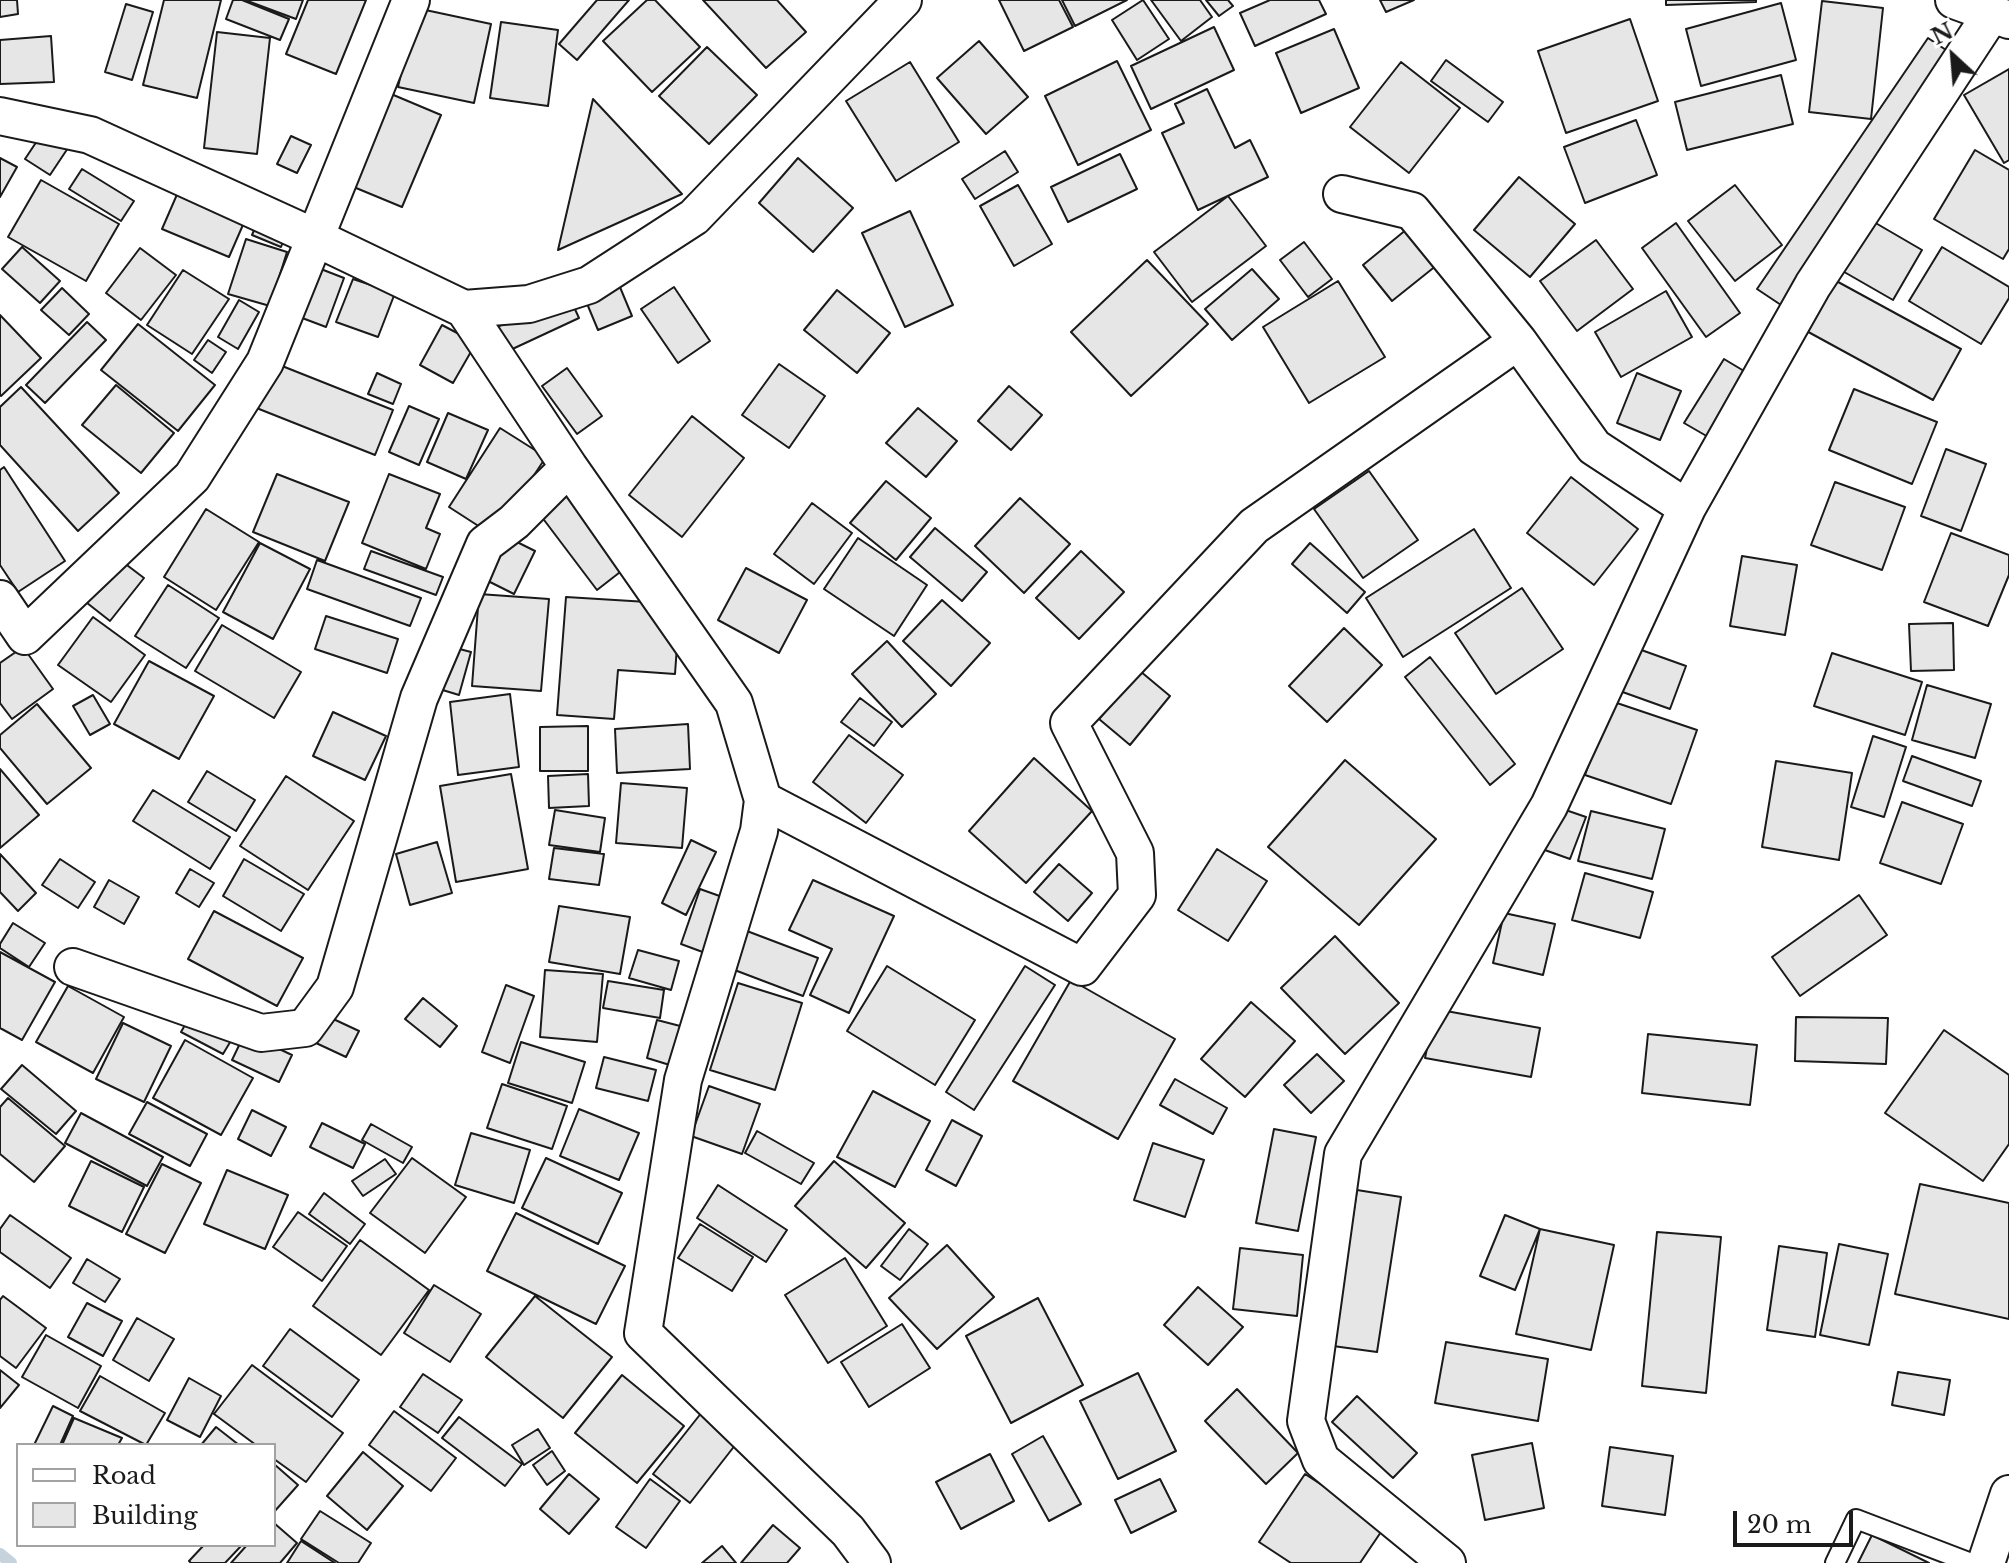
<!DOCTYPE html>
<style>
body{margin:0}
#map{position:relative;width:2009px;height:1563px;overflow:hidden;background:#fff;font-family:"Libre Baskerville",serif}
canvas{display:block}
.legend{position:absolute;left:16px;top:1443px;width:260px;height:104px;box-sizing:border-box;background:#fff;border:2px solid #a3a3a3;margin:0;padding:10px 14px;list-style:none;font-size:24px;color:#1a1a1a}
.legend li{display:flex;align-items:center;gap:16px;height:40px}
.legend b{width:40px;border:2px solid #a3a3a3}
.north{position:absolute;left:1913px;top:16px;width:80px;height:80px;-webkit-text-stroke:6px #fff;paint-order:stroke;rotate:334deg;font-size:22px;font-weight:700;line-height:32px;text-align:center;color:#1a1a1a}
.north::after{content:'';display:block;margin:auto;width:28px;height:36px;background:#1a1a1a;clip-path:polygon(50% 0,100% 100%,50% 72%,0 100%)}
.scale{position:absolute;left:1733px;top:1511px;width:120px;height:36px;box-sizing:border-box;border:4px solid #1a1a1a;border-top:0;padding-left:10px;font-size:24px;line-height:28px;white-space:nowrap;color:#1a1a1a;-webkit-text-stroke:6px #fff;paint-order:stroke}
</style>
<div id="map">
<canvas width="2009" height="1563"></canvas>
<ul class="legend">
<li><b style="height:10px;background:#fff"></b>Road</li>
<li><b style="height:22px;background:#e6e6e6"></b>Building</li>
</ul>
<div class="north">N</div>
<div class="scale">20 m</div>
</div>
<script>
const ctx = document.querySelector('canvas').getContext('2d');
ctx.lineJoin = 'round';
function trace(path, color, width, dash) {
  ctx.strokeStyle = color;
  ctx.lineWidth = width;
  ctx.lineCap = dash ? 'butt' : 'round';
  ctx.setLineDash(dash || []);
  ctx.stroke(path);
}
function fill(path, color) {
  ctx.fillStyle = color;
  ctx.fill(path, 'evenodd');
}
const stream = new Path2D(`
 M0,1554L11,1563`);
const building = new Path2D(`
 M0,0H17L18,14L0,17Z
 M164,0H221L197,98L143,85Z
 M233,0H242L289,19L280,40L226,19Z
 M245,0H303L296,19Z
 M308,0H366L336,74L286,54Z
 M597,0H629L577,60L559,44Z
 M647,0H655L700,47L652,92L603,41Z
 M703,0H777L806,32L766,68Z
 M999,0H1059L1073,27L1024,51Z
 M1062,0H1127L1075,26Z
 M1143,0L1169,39L1137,60L1112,20Z
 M1151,0H1200L1212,17L1181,41Z
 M1206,0H1228L1233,6L1219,16Z
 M1270,0H1319L1326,14L1255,46L1240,13Z
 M1380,0H1414L1386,12Z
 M1666,0H1756V2L1666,5Z
 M1822,1L1883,8L1871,119L1809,112Z
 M1781,3L1796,60L1701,86L1686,29Z
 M126,4L153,12L132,80L105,72Z
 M416,8L491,24L474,103L398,87Z
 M1630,19L1658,101L1566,133L1538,51Z
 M501,22L558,30L548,106L490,98Z
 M1214,27L1234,70L1151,109L1131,66Z
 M1334,29L1359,88L1301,113L1276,53Z
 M217,32L270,38L257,154L204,148Z
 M51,36L54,82L0,84V40Z
 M1928,38L1958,58L1787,309L1757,289Z
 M979,41L1028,97L986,134L937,78Z
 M707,47L757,95L709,144L659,96Z
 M1446,60L1503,102L1488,122L1431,81Z
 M1117,61L1151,130L1078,165L1045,96Z
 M910,62L959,142L896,181L846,101Z
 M1401,62L1460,108L1409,173L1350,127Z
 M2009,69V160L2004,163L1964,95Z
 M1781,75L1793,124L1687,150L1675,102Z
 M1207,89L1235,148L1250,140L1268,177L1198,210L1162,133L1184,123L1175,104Z
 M384,91L441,115L402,207L344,183Z
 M593,99L682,194L558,250Z
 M1636,120L1657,175L1585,203L1564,147Z
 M43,132L68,148L50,175L25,159Z
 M291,136L311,145L297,173L277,164Z
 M1975,150L2009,170V249L2003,259L1934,219Z
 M1005,151L1018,172L975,199L962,179Z
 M1120,154L1137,189L1068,222L1051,187Z
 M0,158L17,167L0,197Z
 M798,158L853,208L813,252L759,203Z
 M82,169L134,201L121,221L69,189Z
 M1519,177L1575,224L1530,277L1474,230Z
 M41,180L119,224L86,281L8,237Z
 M182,183L249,211L229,257L162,229Z
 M1018,185L1052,244L1014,266L980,206Z
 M1735,185L1782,245L1735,281L1688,221Z
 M1228,196L1266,246L1192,302L1154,252Z
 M910,211L953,305L905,327L862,233Z
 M260,216L289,227L281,247L252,235Z
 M1867,218L1922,250L1893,300L1839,269Z
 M1676,223L1740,313L1706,337L1642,248Z
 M1407,229L1437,265L1392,301L1363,265Z
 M246,239L287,252L270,306L228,294Z
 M1596,240L1633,289L1577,331L1540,281Z
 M1304,242L1332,279L1308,297L1280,260Z
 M22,247L60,281L40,303L2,269Z
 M1942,247L2009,287V298L1981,344L1909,301Z
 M140,248L176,275L141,320L106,293Z
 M1147,260L1208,324L1131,396L1071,332Z
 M308,264L344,278L326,327L289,313Z
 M1252,269L1279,299L1232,340L1205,309Z
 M183,270L229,299L192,354L147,325Z
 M1829,277L1961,349L1933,400L1801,328Z
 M353,279L395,293L378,337L336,322Z
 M617,280L632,316L598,330L583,294Z
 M1338,281L1385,357L1309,403L1263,327Z
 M674,287L710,341L678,363L641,309Z
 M62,288L89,314L69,335L41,310Z
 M837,290L890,333L857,373L804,330Z
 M1666,291L1692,337L1621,377L1595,332Z
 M568,294L579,318L506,352L495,328Z
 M239,300L259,312L238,349L218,337Z
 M0,315L41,358L1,396L0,395Z
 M87,322L106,340L45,403L26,385Z
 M138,324L215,385L178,431L101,370Z
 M442,325L476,343L453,383L420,365Z
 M208,340L226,352L212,373L194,360Z
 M1724,359L1749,374L1710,438L1684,423Z
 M272,362L393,410L375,455L254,407Z
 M779,364L825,396L789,448L742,415Z
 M567,368L602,416L577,434L542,386Z
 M377,373L401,384L393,404L368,394Z
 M1637,373L1681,391L1660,440L1617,423Z
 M116,385L174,433L141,473L82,425Z
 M1009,386L1042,415L1011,450L978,421Z
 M21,387L119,493L78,531L0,445V407Z
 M1854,389L1937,422L1912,484L1829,450Z
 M409,406L439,419L419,465L389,452Z
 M918,408L957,441L926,477L886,443Z
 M448,413L488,430L466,479L427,462Z
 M692,416L744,458L682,537L629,495Z
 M500,428L546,457L494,536L449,507Z
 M1946,449L1986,464L1961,531L1921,516Z
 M4,467L65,561L18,592L0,565V470Z
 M1369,471L1418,540L1363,578L1314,509Z
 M277,474L349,502L325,561L253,532Z
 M389,474L440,494L426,528L440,534L426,569L362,543Z
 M1571,477L1638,529L1594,585L1527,533Z
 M886,481L931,518L896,560L850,523Z
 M1835,482L1905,507L1882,570L1811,545Z
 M562,488L624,569L597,590L535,508Z
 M1020,498L1070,544L1024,593L975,546Z
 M812,503L852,533L814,584L774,554Z
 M206,509L259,542L216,610L164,577Z
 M935,528L987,572L962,601L910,557Z
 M1474,529L1511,588L1403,657L1366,598Z
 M1951,533L2009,555V575L1988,626L1924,602Z
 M503,535L535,551L514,594L480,577Z
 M858,538L927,585L894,636L824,589Z
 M260,543L310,569L273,639L223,612Z
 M1310,543L1365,592L1347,613L1292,564Z
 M371,551L443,577L436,595L364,569Z
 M1081,551L1124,592L1079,639L1036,598Z
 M115,556L144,578L110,621L82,599Z
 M1742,556L1797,565L1785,635L1730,626Z
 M317,560L421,598L410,626L307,589Z
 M746,568L807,600L779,653L718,620Z
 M168,585L219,618L186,668L135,636Z
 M1522,588L1563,649L1496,694L1455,633Z
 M479,594L549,599L541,691L472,686Z
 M566,597L680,604L675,674L618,670L614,719L557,715Z
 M942,600L990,643L951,686L903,641Z
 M326,616L398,639L387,673L315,649Z
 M93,617L145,655L111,702L58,665Z
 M1953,623L1954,670L1911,671L1909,624Z
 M222,625L301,672L274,718L195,671Z
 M1344,628L1382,665L1327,722L1289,686Z
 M887,641L936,694L902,727L852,674Z
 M448,646L471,652L459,695L436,688Z
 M23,647L53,689L12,719L0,703V663Z
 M1633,647L1686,666L1670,709L1617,690Z
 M1832,653L1922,682L1905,735L1814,706Z
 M1430,657L1515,764L1490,785L1405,677Z
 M149,661L214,696L179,759L114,724Z
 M1140,671L1170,696L1130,745L1099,719Z
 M1927,685L1991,704L1975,758L1912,740Z
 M510,694L519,767L458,775L450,702Z
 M93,695L110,724L90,735L73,706Z
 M860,698L892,722L874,746L841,722Z
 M1611,701L1697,730L1671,804L1585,775Z
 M37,704L91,768L47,804L0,748V735Z
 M333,712L386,736L365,780L313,756Z
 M688,724L690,769L617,773L615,729Z
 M588,726V771H540V727Z
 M849,735L903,775L866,823L813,782Z
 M1873,736L1906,747L1884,817L1851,807Z
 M1912,756L1981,781L1972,806L1903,781Z
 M1034,758L1092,811L1026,883L969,831Z
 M1345,760L1436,839L1359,925L1268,847Z
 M1776,761L1852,773L1839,860L1762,847Z
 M0,769L39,815L0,848Z
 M207,771L255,800L236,831L188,802Z
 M511,774L528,869L456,882L440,786Z
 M588,774L589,806L549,808L548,776Z
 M286,776L354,821L308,890L240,846Z
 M621,783L687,788L682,848L616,843Z
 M153,790L230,837L210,869L133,821Z
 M1902,802L1963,824L1941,884L1880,863Z
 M1557,807L1586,817L1570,859L1542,849Z
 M555,810L605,818L600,852L549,845Z
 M1591,811L1665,829L1652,879L1578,861Z
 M691,840L716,852L686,915L662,903Z
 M437,842L452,893L410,905L396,854Z
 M554,848L604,854L599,885L549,879Z
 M1217,849L1267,881L1228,941L1178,910Z
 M0,854L36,893L18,911L0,892Z
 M60,859L95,882L78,908L42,885Z
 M244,859L304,894L281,931L223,896Z
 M1059,864L1092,893L1068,921L1034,892Z
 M190,869L214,883L199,907L176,893Z
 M1585,873L1653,892L1640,938L1572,920Z
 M109,880L139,897L124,924L94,907Z
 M813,880L894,916L849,1013L810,995L832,949L789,930Z
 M700,889L728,899L708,954L681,944Z
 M1859,895L1887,935L1800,996L1772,957Z
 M559,906L630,917L620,974L549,962Z
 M214,911L303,958L277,1006L188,959Z
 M1504,913L1555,924L1543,975L1493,963Z
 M13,923L45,943L29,967L0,948V944Z
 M739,928L818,958L803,996L724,966Z
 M1335,936L1399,1003L1345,1054L1281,988Z
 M638,950L679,961L671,990L629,978Z
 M0,952L55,982L22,1040L0,1028Z
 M887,966L975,1020L935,1085L847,1031Z
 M1025,966L1055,985L974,1110L946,1092Z
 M545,970L603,974L597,1042L540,1037Z
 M1071,980L1175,1039L1118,1139L1013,1081Z
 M608,981L664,990L660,1018L603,1008Z
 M738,983L802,1003L775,1090L710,1070Z
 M506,985L534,996L510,1063L482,1052Z
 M68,986L124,1017L93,1073L36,1042Z
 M423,998L457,1026L440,1047L405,1019Z
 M1251,1002L1295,1041L1245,1097L1201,1059Z
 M1435,1009L1540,1028L1531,1077L1425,1058Z
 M193,1011L235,1034L223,1054L181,1032Z
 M329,1017L359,1031L346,1057L316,1043Z
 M1796,1017L1888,1018L1886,1064L1795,1061Z
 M657,1020L684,1027L673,1066L647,1058Z
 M123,1023L171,1046L144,1102L96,1079Z
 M1944,1030L2009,1075V1144L1983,1181L1885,1113Z
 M245,1033L292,1055L279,1082L232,1060Z
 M1648,1034L1757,1045L1750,1105L1642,1093Z
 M185,1040L253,1078L221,1135L153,1098Z
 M521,1042L585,1062L572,1103L508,1083Z
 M1317,1054L1344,1081L1311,1113L1284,1085Z
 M604,1057L656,1070L648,1101L596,1088Z
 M22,1065L76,1111L56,1134L1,1089Z
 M1175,1079L1227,1108L1213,1134L1160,1105Z
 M502,1084L567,1106L552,1149L487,1128Z
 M709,1086L760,1104L742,1154L691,1136Z
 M873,1091L930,1121L895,1187L837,1157Z
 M8,1098L65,1146L34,1182L0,1154V1107Z
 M147,1102L207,1134L190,1166L129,1134Z
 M579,1109L639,1133L619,1180L560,1156Z
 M252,1110L286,1127L271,1156L238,1139Z
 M81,1113L163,1157L147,1186L65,1143Z
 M952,1120L982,1136L956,1186L926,1170Z
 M322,1123L365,1144L353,1168L310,1147Z
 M371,1124L412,1147L403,1163L362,1140Z
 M1274,1129L1316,1137L1298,1231L1256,1223Z
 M757,1131L814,1163L801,1184L745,1153Z
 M471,1133L530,1150L514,1203L455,1185Z
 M1153,1143L1204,1160L1185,1217L1134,1200Z
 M412,1158L466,1197L425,1253L370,1213Z
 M546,1158L622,1193L598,1244L522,1208Z
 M385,1159L396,1174L363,1196L352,1181Z
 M91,1161L144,1187L122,1232L69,1206Z
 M834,1161L905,1223L866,1268L795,1206Z
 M162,1164L201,1183L165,1253L126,1234Z
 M227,1170L288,1195L265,1249L204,1224Z
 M1920,1184L2009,1203V1319L1895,1294Z
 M718,1185L787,1230L766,1262L697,1218Z
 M1357,1190L1401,1197L1377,1352L1333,1346Z
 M324,1193L365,1224L350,1244L309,1214Z
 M298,1212L347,1246L322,1281L273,1247Z
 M516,1213L625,1266L596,1324L487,1271Z
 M10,1215L71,1258L50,1288L0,1252V1229Z
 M1505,1215L1540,1229L1515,1290L1480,1276Z
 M700,1224L753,1257L732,1291L678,1258Z
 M909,1229L928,1244L900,1280L881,1266Z
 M1540,1229L1614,1245L1591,1350L1516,1334Z
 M1657,1232L1721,1237L1706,1393L1642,1386Z
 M360,1240L429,1290L381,1355L313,1306Z
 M1839,1244L1888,1254L1869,1345L1820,1335Z
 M947,1245L994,1297L937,1349L889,1298Z
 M1779,1246L1827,1253L1815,1337L1767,1330Z
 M1240,1248L1303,1255L1297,1316L1233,1309Z
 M845,1258L887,1326L828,1363L785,1295Z
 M87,1259L120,1279L105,1302L73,1283Z
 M434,1285L481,1314L450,1362L404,1333Z
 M1198,1287L1243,1327L1208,1365L1164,1325Z
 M3,1296L46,1328L16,1368L0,1356V1300Z
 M535,1296L612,1357L563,1418L486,1357Z
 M1038,1298L1083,1385L1011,1423L966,1336Z
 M87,1303L122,1321L103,1356L68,1337Z
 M137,1318L174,1339L149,1381L113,1360Z
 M902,1324L930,1368L869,1407L841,1362Z
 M290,1329L359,1380L332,1417L263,1366Z
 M46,1335L101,1366L78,1408L22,1377Z
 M1446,1342L1548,1359L1538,1421L1435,1403Z
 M252,1365L343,1433L306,1482L274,1459V1445H256L214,1414Z
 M0,1370L19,1385L0,1408Z
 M1898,1372L1950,1380L1944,1415L1892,1405Z
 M1138,1373L1176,1451L1118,1479L1080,1401Z
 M423,1374L462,1400L438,1433L400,1407Z
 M622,1375L684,1426L637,1483L575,1433Z
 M100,1376L165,1413L146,1445L80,1411Z
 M189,1378L221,1396L200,1437L167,1420Z
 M1237,1389L1298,1453L1266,1484L1205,1421Z
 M1357,1396L1417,1453L1393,1478L1332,1422Z
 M53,1406L73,1416L60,1445H34Z
 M706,1407L743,1435L690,1503L653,1474Z
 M394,1411L456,1458L431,1491L369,1445Z
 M459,1417L522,1464L505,1486L442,1438Z
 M74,1418L122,1438L118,1445H62Z
 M216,1427L239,1445H201Z
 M538,1429L550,1448L524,1465L512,1445Z
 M1043,1436L1081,1504L1049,1521L1012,1454Z
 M1532,1443L1544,1508L1485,1520L1472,1455Z
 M1610,1447L1673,1456L1665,1515L1602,1506Z
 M552,1451L565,1471L547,1485L533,1465Z
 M363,1452L403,1486L367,1530L327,1496Z
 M990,1454L1014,1501L961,1529L936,1482Z
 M274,1464L298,1485L274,1512Z
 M569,1474L599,1499L569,1534L540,1509Z
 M1305,1474L1385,1526L1360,1563H1291L1259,1542Z
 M650,1479L680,1501L646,1548L616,1527Z
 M1160,1479L1176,1511L1131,1533L1115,1500Z
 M320,1511L371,1543L358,1563H339L301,1539Z
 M274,1523L297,1543L280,1563H231L247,1545H274Z
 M773,1525L800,1548L787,1563H741Z
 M1872,1535L1929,1563H1858Z
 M301,1541L335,1563H287Z
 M204,1545H242L225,1563H191L189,1561Z
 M722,1546L736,1563H702Z`);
const service = new Path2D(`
 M1835,1563L1856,1519L1971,1563`);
const minor = new Path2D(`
 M1954,0L2009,20
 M0,116L90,135L316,238L464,309L529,304L589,285L694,217L903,0
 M1342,194L1412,211L1518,341L1594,447L1687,508
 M464,309L569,467L734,703L763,800L759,831L683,1080L643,1333L848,1531L872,1563
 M0,599L25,636L192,477L265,362L411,0
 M763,800L1082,967L1137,895L1135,853L1069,723L1254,526L1518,341
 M73,967L261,1033L305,1028L335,987L419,698L485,544L514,522L569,467
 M1447,1563L1321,1460L1306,1421L1343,1154L1549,806L1687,508L1813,285L1992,13
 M1986,1563L2009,1494`);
trace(stream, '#c6d2dc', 12);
fill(building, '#e6e6e6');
trace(building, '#1a1a1a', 2);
trace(service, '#1a1a1a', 22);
trace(minor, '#1a1a1a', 40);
trace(service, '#fff', 18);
trace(minor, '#fff', 36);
</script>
